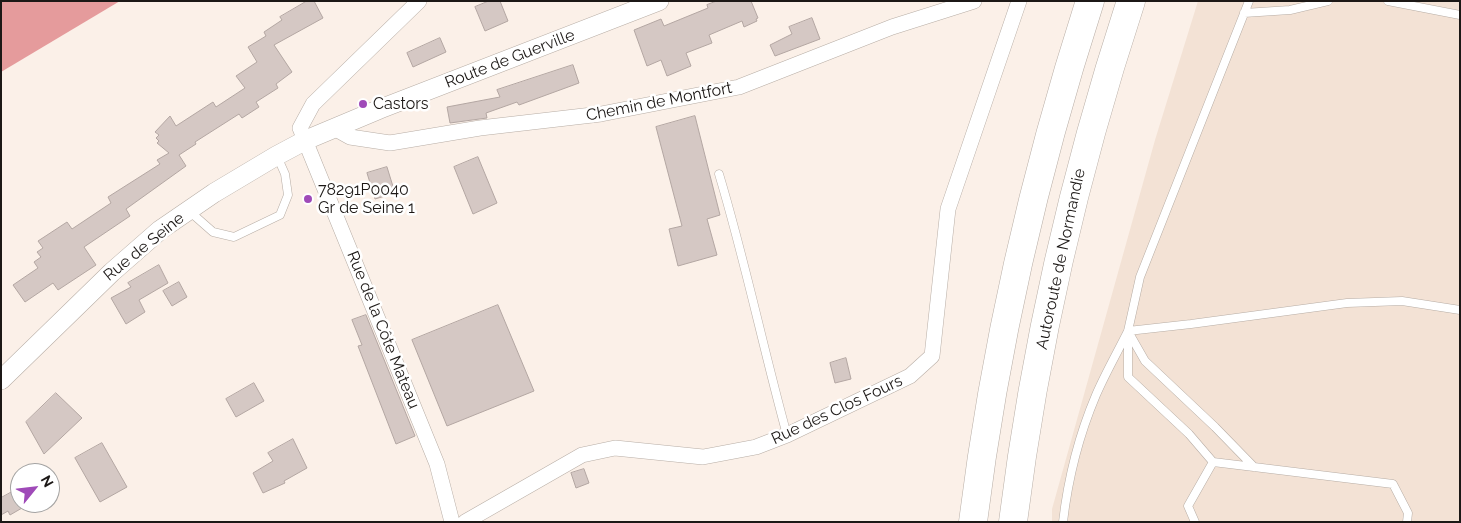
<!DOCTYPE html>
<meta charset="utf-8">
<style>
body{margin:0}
#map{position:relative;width:1461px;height:523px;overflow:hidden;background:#fbf0e8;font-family:Raleway,sans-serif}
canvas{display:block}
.frame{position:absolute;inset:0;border:2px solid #1c1816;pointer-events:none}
.north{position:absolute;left:10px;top:463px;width:50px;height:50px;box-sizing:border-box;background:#fff;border:1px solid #a4a3a2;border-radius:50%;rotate:61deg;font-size:14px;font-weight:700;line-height:20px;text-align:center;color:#1c1816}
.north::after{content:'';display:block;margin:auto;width:18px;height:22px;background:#9f4ab8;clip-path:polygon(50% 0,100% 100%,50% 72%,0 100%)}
</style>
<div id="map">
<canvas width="1461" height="523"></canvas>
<div class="frame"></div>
<div class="north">N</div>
</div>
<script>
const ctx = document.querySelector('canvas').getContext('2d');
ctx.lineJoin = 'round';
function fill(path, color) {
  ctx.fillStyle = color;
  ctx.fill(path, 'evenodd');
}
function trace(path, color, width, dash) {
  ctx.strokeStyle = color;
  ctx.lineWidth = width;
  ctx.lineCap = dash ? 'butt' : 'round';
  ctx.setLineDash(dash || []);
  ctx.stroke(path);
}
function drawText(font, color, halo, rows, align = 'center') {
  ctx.font = font + ' Raleway,sans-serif';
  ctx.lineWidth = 5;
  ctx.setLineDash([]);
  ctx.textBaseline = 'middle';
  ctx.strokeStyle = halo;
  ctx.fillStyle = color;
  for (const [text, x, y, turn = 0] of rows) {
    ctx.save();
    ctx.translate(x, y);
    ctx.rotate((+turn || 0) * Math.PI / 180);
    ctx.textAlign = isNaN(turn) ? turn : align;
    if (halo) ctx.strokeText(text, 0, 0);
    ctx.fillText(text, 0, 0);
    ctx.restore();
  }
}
const built = new Path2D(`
 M1198,1H1460V522H1052V509L1155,140Z`);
const forest = new Path2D(`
 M1,1H120L1,72Z`);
const building = new Path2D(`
 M307,1H314L323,18L274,45L292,72L276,84L278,88L256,102L259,107L242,118L239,114L195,142L196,144L179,155L186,166L126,209L130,216L84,247L96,265L58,290L53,283L25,302L13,285L38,268L34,262L41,257L37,252L43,248L38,241L67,222L72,229L111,203L108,197L160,164L157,160L169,153L157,143L159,141L156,138L159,135L155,132L170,116L176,126L213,102L216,107L245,88L236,76L257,62L248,47L266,36L264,32L282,20L280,17Z
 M489,1H500L508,21L485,31L475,7Z
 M717,1H751L758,18L756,19L757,21L744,27L742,21L709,35L712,43L686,53L691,66L667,76L661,60L647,66L634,30L661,19L664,26L708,8L707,5Z
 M812,18L820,39L775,56L770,45L792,34L789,27Z
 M440,38L446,52L413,67L407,53Z
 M573,65L579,83L519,105L517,102L486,113L487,118L450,123L447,107L500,97L497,90Z
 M695,116L720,215L707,219L717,255L678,266L669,229L682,226L656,127Z
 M478,157L497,203L473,214L454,167Z
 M387,167L395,193L375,199L367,173Z
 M159,265L168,283L139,300L145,312L126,324L111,298L131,287L128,283Z
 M179,282L187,297L172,306L163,291Z
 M498,305L534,391L447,426L412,340Z
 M366,315L415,436L396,444L358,346L362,345L352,320Z
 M846,358L851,379L835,383L830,363Z
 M254,383L264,401L236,417L226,399Z
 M56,393L82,418L44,454L26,422Z
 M293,439L307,468L284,481L285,483L263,493L253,473L273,461L268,453Z
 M102,443L127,487L100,502L75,458Z
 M584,469L589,483L576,488L571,473Z
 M12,492L22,508L10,515L8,511L1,515V498Z`);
const service = new Path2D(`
 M1249,1L1140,277L1128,331V377L1189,434L1213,462L1393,484L1408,513L1407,522
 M1388,1L1460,15
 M1244,13L1290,10L1328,1
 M719,174C745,260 763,348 787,435
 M188,210L213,232L234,237L280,215L288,195L285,174L277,156
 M1128,331L1191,324L1347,303L1402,301L1460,310
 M1129,333L1145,361L1215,427L1254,467
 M1063,522C1068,479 1079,435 1096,395C1105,374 1117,353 1127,333
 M1195,522L1188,506L1213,462`);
const minor = new Path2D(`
 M419,1L313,104L300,128L437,464L452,522
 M334,128L350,137L390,143L480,128L601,114L739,87L892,27L974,1
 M465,522L582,455L615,448L703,457L756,447L787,435L910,376L932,356L948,209L1019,1`);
const tertiary = new Path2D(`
 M1,380L112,272L160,230L214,193L276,156L306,140L380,109L659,1`);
const motorway = new Path2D(`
 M973,522C995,345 1035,171 1090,1
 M1013,522C1035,345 1075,171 1131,1`);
const markers = [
 [363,104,5,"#9f4ab8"],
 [308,199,5,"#9f4ab8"]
];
const streetNames = [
 ["Route de Guerville",510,59,-21],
 ["Chemin de Montfort",659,102,-11],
 ["Rue de Seine",144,247,-39],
 ["Autoroute de Normandie",1061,259,-78],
 ["Rue de la Côte Mateau",383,330,68],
 ["Rue des Clos Fours",837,410,-25]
];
const poiNames = [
 ["Castors",373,104],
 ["78291P0040",318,190],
 ["Gr de Seine 1",318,208]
];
fill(built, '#f3e2d5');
fill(forest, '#e59b9c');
fill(building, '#d5c8c4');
trace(building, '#b3a6a2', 1);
trace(service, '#b7ada5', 9);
trace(minor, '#b7ada5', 16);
trace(tertiary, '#b7ada5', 20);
trace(motorway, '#b7ada5', 29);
trace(service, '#fff', 8);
trace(minor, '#fff', 15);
trace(tertiary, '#fff', 19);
trace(motorway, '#fff', 28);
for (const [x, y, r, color] of markers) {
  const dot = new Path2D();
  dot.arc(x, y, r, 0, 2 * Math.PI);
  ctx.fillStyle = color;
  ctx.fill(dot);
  trace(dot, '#fff', 2);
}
drawText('16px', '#1c1816', '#fff', streetNames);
drawText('16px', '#1c1816', '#fff', poiNames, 'left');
</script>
